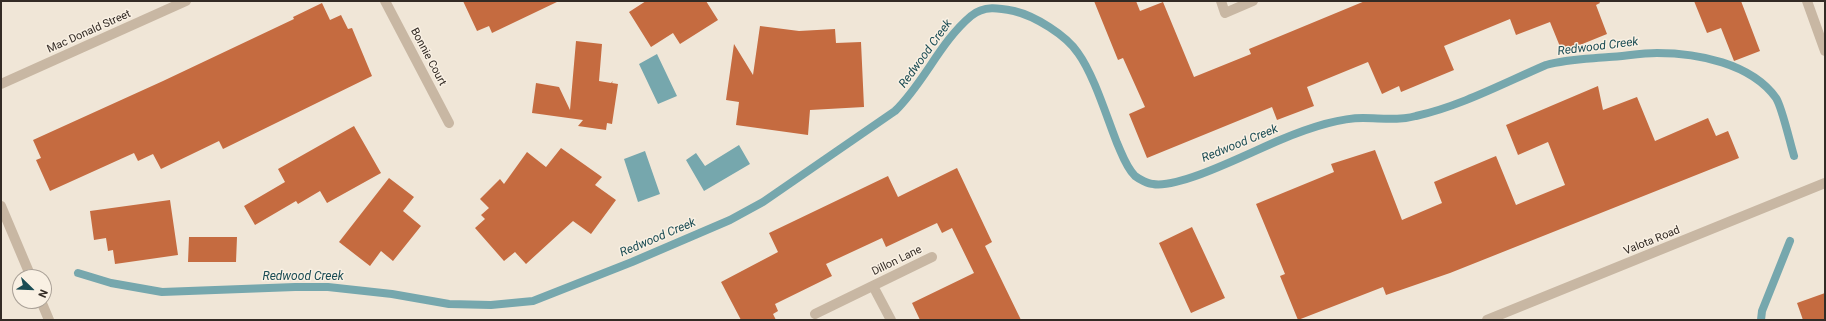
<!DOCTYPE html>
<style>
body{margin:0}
#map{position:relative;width:1826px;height:321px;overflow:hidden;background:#f0e6d7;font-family:Roboto,sans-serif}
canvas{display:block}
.frame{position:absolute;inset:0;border:2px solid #332b25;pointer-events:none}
.north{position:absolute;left:12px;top:269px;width:40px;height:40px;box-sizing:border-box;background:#f9f0e3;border:1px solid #aaa197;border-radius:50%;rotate:113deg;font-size:11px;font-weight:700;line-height:16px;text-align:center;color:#332b25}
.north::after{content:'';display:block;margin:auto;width:14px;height:18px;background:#1b4c54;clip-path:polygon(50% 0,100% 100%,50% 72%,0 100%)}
</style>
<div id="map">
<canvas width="1826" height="321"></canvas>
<div class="frame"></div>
<div class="north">N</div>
</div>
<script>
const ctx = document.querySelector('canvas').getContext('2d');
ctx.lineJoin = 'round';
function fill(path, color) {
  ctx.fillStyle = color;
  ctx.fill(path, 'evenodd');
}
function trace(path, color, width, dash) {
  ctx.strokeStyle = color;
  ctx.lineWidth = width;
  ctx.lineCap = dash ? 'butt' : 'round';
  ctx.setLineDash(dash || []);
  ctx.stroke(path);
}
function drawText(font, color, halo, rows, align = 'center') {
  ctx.font = font + ' Roboto,sans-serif';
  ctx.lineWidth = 3;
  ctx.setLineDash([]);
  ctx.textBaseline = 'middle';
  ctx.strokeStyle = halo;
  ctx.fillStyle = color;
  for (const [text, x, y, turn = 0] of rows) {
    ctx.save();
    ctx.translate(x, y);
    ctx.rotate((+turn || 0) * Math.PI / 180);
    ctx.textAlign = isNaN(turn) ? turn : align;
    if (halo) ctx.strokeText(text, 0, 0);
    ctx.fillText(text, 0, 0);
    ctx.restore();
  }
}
const water = new Path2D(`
 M657,54L677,96L658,104L639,64Z
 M739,145L750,164L704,191L686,160L696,153L705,166Z
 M645,151L660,194L638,202L624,159Z`);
const stream = new Path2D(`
 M78,273L111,283L162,292L295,287H328L392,294L449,304L491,305L533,301L632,262L730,220L763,202L895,111C924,83 940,42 971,16C984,5 999,8 1014,11C1035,16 1066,35 1078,53C1094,75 1107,118 1117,143C1122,154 1126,167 1135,176C1139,179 1148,184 1153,184C1180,189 1253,151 1280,140C1306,129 1336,118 1363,118C1381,118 1398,121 1416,116C1461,106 1504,83 1546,65C1567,59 1587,59 1609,57C1625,56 1641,53 1657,53C1697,53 1751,63 1776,98C1782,107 1790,143 1794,156
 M1761,320L1762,311L1790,241`);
const building = new Path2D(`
 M463,1H559L492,33L489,26L477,31Z
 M646,1H706L718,20L680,44L673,33L651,47L629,12Z
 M1094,1H1136L1140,11L1163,2L1194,77L1251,54L1249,49L1365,1H1599L1600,3L1596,5L1607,34L1570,49V46L1561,49L1550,22L1516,35L1510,19L1444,46L1454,70L1401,92L1399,86L1382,94L1368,62L1307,87L1314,106L1277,120L1272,107L1147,158L1129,114L1145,107L1123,58L1118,60Z
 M1694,1H1741L1760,51L1734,61L1721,28L1707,33Z
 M322,3L330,20L341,15L348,29L352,28L372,76L223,149L219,141L161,169L153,154L138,161L134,153L50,191L36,160L41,158L33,140L163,81L294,19L293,17Z
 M760,26L799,31L835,29L836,43L861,42L864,107L810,110L808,135L736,125L739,102L726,100L734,44L753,75Z
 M576,41L602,44L599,81L611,83L613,81L612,83L618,84L612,124L607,123L606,130L578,126L583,120L532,113L536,83L559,87L570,110Z
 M1598,86L1603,110L1637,97L1655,141L1708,118L1716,136L1728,131L1739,158L1450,273L1386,295L1383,287L1298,320L1280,276L1285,274L1256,204L1334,172L1331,164L1375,150L1402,220L1442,203L1434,182L1496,156L1516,205L1565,185L1548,142L1518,155L1506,125Z
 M354,126L381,173L327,203L320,191L298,204L296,201L255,225L244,206L285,182L278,169Z
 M561,148L602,177L595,185L616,200L591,234L573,221L526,264L515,252L504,261L475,228L485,219L481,215L489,208L480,199L500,179L504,184L527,152L546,167Z
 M957,168L992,242L985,246L1021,320H920L912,303L974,273L952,228L942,233L937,223L886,247L882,238L826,264L832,276L775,304L778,311L773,314L776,320H741L721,282L778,252L769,233L888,176L898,197Z
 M389,178L414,197L403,211L421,226L393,261L381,251L370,266L339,242Z
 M170,200L178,255L115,264L113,250L108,251L106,238L94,240L90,211Z
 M1192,227L1225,298L1191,313L1159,243Z
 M189,237H237L236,262H188Z
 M1825,293V320H1803L1797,303Z`);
const minor = new Path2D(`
 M385,1L449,123
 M1221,1L1225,13L1253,1
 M1807,1L1825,51
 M1,84L186,1
 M1,206L31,277
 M873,286L891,320
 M41,301L49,320
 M815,314L932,257`);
const tertiary = new Path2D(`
 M1487,320L1825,183`);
const streetNames = [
 ["Mac Donald Street",89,32,-24],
 ["Bonnie Court",428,57,62],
 ["Valota Road",1652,241,-22],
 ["Dillon Lane",897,261,-26]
];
const waterNames = [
 ["Redwood Creek",1598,47,-7],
 ["Redwood Creek",926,54,-54],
 ["Redwood Creek",1240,144,-22],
 ["Redwood Creek",658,238,-23],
 ["Redwood Creek",303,277]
];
fill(water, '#76a7ad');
trace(stream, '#76a7ad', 8);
fill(building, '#c56b40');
trace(minor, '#c8b7a3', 10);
trace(tertiary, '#c8b7a3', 10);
drawText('11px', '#332b25', '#f9f0e3', streetNames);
drawText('italic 12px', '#1b4c54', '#f9f0e3', waterNames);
</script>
